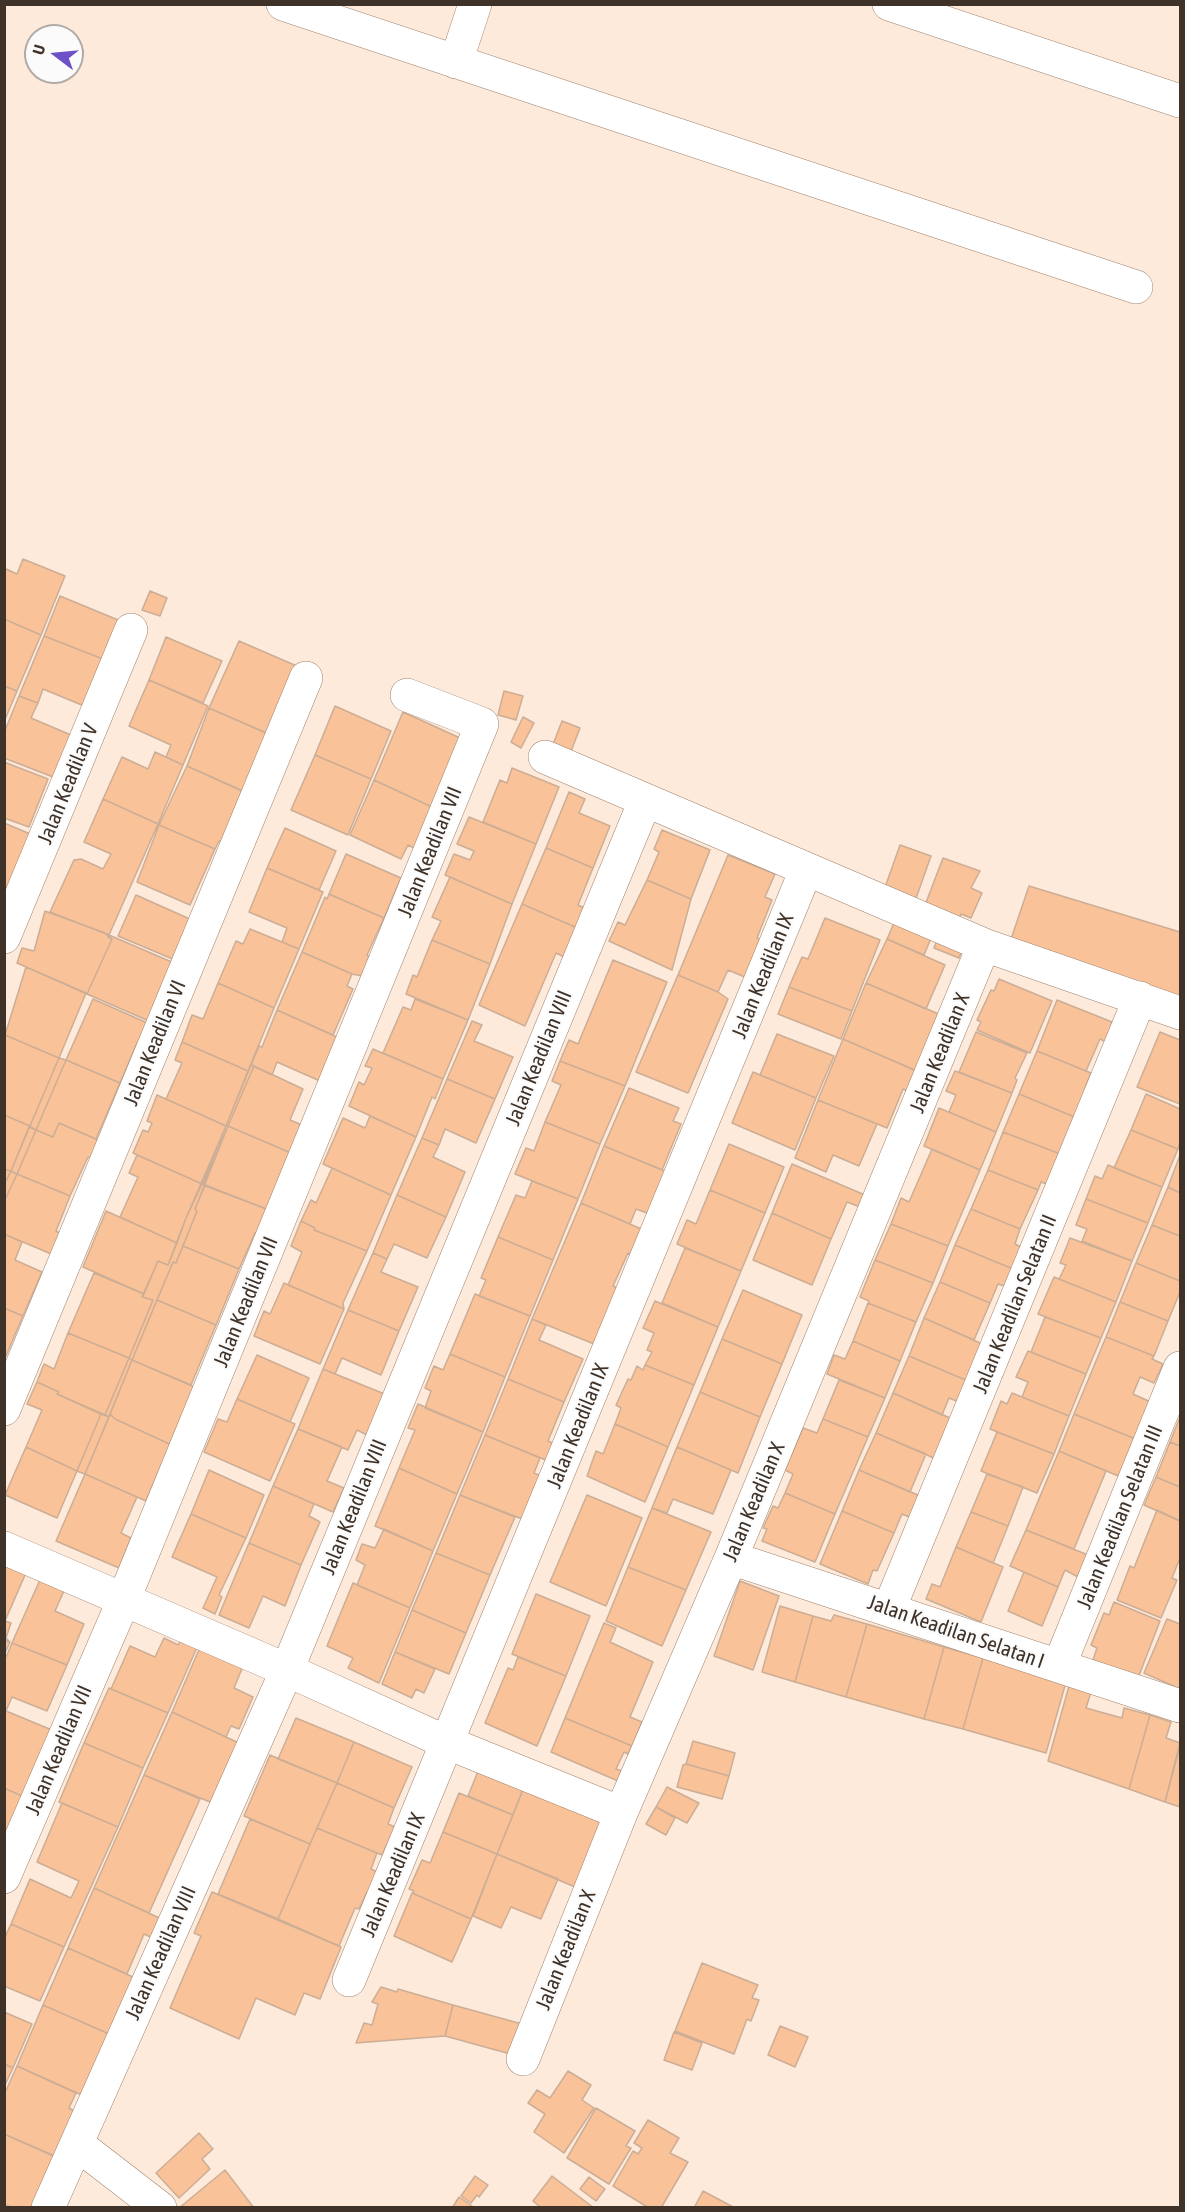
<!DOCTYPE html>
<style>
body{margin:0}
#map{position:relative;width:1185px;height:2212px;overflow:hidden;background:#feeadb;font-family:"Asap Condensed",sans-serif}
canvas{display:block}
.frame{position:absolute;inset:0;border:6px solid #3f3229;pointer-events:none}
.north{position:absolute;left:24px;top:24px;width:60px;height:60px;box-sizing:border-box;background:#fbfbfb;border:2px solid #b0aba7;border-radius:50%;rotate:286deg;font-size:16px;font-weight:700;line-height:24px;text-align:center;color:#3f3229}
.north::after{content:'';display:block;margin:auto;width:21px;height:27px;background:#6e50c9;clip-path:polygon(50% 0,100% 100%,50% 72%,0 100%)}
</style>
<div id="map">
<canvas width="1185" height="2212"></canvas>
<div class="frame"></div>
<div class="north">U</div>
</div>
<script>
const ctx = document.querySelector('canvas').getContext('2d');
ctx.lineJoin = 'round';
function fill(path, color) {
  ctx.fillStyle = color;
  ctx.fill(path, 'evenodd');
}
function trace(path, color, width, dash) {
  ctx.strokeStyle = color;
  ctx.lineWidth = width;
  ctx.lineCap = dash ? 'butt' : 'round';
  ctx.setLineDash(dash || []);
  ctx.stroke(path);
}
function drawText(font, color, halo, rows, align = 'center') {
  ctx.font = font + ' "Asap Condensed",sans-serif';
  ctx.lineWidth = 4.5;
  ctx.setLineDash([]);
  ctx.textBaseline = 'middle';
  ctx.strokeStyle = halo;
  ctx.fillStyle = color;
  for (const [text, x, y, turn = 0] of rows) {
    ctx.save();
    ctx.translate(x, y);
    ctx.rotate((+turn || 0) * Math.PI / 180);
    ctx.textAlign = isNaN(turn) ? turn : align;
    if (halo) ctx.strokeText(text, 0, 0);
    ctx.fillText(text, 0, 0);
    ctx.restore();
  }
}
const building = new Path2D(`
 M23,559L65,576L41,635L4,619V568L17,574Z
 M150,591L167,598L160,616L142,610Z
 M60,596L123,622L108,661L44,636Z
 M4,619L41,635L17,691L4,686Z
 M44,636L108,661L89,708L43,689L38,703L19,696Z
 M166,637L222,661L203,703L149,680Z
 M239,641L306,670L278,738L209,708Z
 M149,680L208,706L183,765L166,757L171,745L129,726Z
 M4,686L17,691L4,722Z
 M504,691L523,696L516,720L498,715Z
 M19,696L38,703L31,718L71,735L53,777L4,758V733Z
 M335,706L391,731L371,779L315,755Z
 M209,708L266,733L254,796L187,766Z
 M403,712L471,743L432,807L374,780Z
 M523,717L534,723L521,748L511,742Z
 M562,721L580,728L568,759L552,747Z
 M155,752L183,765L158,824L103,799L122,757L148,769Z
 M315,755L371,779L348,835L291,810Z
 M4,762L48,779L29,827L4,818Z
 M187,766L242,791L223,842L219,841L215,849L159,825Z
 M512,768L559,787L536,844L483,822L500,780L507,783Z
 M374,780L432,807L414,848L408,845L401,859L350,835Z
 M569,792L585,799L579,813L610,826L593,868L546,848Z
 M103,799L158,824L109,935L50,912L74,860L81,859L103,869L111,854L84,842Z
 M469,817L536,844L512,904L445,875L454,854L470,860L474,851L457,844Z
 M4,823L40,838L5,893H4Z
 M159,825L215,849L190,905L137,882Z
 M285,828L336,851L319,890L267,868Z
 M662,830L710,850L691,899L647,880L659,852L654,849Z
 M900,845L931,856L914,904L883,893Z
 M546,848L593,868L578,905L591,911L582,930L522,904Z
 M346,854L401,878L384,918L329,894Z
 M728,855L775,874L765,897L772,900L757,938L768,942L752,980L728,970L718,992L678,975Z
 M943,858L980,871L971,888L982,893L971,918L961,914L956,926L922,913Z
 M267,868L323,892L299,949L282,942L287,928L249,912Z
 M450,877L512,904L490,964L432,940L441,921L432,917Z
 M647,880L691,899L672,970L609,941L618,922L625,925Z
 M1029,886L1180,932V1007L1008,948Z
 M329,894L384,918L367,955L369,957L362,976L352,974L302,952L325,897L327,899Z
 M136,895L192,920L175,960L118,936Z
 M522,904L582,930L570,960L556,953L525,1026L479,1005Z
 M45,911L105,933L112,939L87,994L17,963L22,948L34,951Z
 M897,916L934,931L924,955L887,939Z
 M825,918L880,940L852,1011L789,987L802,957L808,959Z
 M250,929L299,949L274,1008L218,983L236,941L243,944Z
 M940,932L965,942L959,958L934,948Z
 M109,935L174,963L149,1021L87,994L112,939L108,937Z
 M887,939L945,965L926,1009L866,983Z
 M432,940L490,964L468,1020L406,994L413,975L417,977Z
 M302,952L352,974L347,986L353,989L333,1035L277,1010Z
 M613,960L667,982L625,1086L560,1061L569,1040L578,1044Z
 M26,967L86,993L59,1058L5,1035Z
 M678,975L718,992L728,999L688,1093L636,1072Z
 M999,979L1052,1001L1030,1053L977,1030L981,1022L977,1020L991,990L994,991Z
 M218,983L274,1008L248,1071L182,1042L192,1015L203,1019Z
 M866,983L941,1015L917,1071L843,1039Z
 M789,987L852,1011L841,1039L778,1014Z
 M93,999L152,1025L137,1043L120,1083L66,1060Z
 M415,999L468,1020L443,1079L383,1053L403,1007L411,1010Z
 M1057,1000L1122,1026L1113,1045L1100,1039L1086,1071L1037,1051Z
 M277,1010L339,1038L320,1081L277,1062L272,1075L251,1065L259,1046L262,1047Z
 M472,1021L482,1025L474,1041L513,1057L495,1099L447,1079Z
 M976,1032L1027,1053L1015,1078L1017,1080L1012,1093L959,1072Z
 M1160,1032L1180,1040V1104L1137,1087Z
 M777,1034L834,1056L816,1098L760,1075Z
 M5,1035L59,1058L30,1126L4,1115Z
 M843,1039L921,1073L912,1093L903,1089L887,1128L818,1100Z
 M182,1042L248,1071L226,1126L166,1099L182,1063L175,1060Z
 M373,1049L443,1079L435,1099L432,1097L416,1137L349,1106L359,1082L364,1085L372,1068L365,1066Z
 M1037,1051L1091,1073L1085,1088L1095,1092L1082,1120L1019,1094Z
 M59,1058L66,1060L36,1130L30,1126Z
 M66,1060L120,1083L96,1139L59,1123L53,1137L36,1130Z
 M560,1061L625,1086L600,1144L545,1122L561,1085L552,1081Z
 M251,1065L254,1066L228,1126H226Z
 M254,1066L303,1089L290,1120L309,1128L291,1153L228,1126Z
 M955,1071L1012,1093L996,1132L949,1112L956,1095L946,1091Z
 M753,1072L816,1098L795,1150L732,1123Z
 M447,1079L495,1099L476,1143L445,1129L439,1145L422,1138Z
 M629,1088L679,1108L673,1121L681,1124L662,1170L604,1146Z
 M1019,1094L1082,1120L1063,1155L1003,1132Z
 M1146,1094L1180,1109V1142L1178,1149L1131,1130Z
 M157,1095L226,1126L202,1184L133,1153L143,1130L148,1132L152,1123L147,1121Z
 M818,1100L877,1124L859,1166L833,1155L826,1172L795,1158Z
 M939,1108L996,1132L980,1170L924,1146Z
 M4,1115L30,1126L11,1171L4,1169Z
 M370,1116L416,1137L391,1195L323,1164L343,1118L365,1128Z
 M545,1122L600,1144L578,1199L515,1174L526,1148L534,1151Z
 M59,1123L105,1143L97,1161L88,1157L70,1196L17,1174L36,1130L53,1137Z
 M226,1126H228L195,1209L197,1211L176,1263L173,1262L132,1360L129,1358L153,1300L142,1297L158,1261L168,1265L186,1218Z
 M228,1126L291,1153L269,1210L203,1185Z
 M29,1127L36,1130L17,1174L11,1171Z
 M1131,1130L1178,1149L1162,1187L1114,1168Z
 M1003,1132L1063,1155L1049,1185L1041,1182L1038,1190L988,1170Z
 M422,1138L439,1145L433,1157L465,1172L446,1217L397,1195Z
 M729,1144L784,1167L765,1213L710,1190Z
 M604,1146L675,1175L658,1217L636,1209L630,1224L581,1203Z
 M932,1149L980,1170L948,1246L891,1224L901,1198L909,1202Z
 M137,1155L202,1184L186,1218L177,1243L120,1217L138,1177L129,1173Z
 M1180,1155V1193L1168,1187Z
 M792,1164L865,1195L860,1207L847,1202L831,1239L772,1213Z
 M1108,1165L1162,1187L1148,1223L1086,1199L1095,1176L1102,1179Z
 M332,1168L391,1195L367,1251L314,1230L315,1228L301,1221L311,1200L316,1203Z
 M4,1169L11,1171L4,1185Z
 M988,1170L1038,1190L1020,1229L971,1209Z
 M11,1171L17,1174L4,1202V1185Z
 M17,1174L70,1196L56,1231L65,1236L56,1256L4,1234V1202Z
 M532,1181L578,1199L553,1260L498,1237L516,1195L525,1198Z
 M205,1185L269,1210L258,1234L255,1233L239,1269L183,1246L197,1211L195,1209Z
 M1168,1187L1180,1193V1236L1152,1225Z
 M710,1190L765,1213L741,1271L677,1244L687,1220L696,1224Z
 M397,1195L446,1217L427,1258L394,1244L387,1259L373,1253Z
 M1086,1199L1148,1223L1132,1261L1082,1241L1087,1229L1076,1225Z
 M581,1203L646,1231L635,1257L628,1253L613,1286L618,1288L594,1344L532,1319Z
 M971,1209L1020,1229L1015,1244L1027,1250L1018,1271L955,1245Z
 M106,1211L177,1243L168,1265L158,1261L144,1294L83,1267Z
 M772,1213L831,1239L812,1285L753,1260Z
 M301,1221L315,1228L314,1230L367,1251L343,1303L344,1309L288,1285L302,1252L291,1246Z
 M891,1224L948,1246L933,1283L875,1260Z
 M1152,1225L1180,1236V1281L1136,1263Z
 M4,1234L22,1242L15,1260L42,1272L23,1316L4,1308Z
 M498,1237L553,1260L530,1316L479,1296L486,1280L481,1278Z
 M1070,1238L1132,1261L1116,1302L1059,1279L1066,1265L1060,1263Z
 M955,1245L1018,1271L1017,1290L998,1284L990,1303L940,1282Z
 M183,1246L239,1269L216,1325L157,1300L173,1262L176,1263Z
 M685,1248L741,1271L718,1327L662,1303Z
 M373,1253L387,1259L381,1272L418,1287L399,1331L348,1310Z
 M875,1260L933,1283L916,1322L868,1303L869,1301L860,1297Z
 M1136,1263L1180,1281V1292L1168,1321L1120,1302Z
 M94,1273L144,1294L142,1297L153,1300L129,1358L68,1333Z
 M1054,1277L1116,1302L1101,1338L1038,1314Z
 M940,1282L990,1303L974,1340L924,1318Z
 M284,1283L344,1309L320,1364L254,1336L264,1311L270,1314Z
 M743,1290L802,1315L782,1364L722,1339Z
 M475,1294L530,1316L505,1377L450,1354Z
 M157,1300L216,1325L191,1385L132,1360Z
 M655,1301L718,1327L694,1385L645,1365L652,1352L647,1350L654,1333L643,1328Z
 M1120,1302L1168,1321L1154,1356L1106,1337Z
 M868,1303L916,1322L900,1361L853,1341Z
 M4,1308L23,1316L6,1356L4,1355Z
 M348,1310L399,1331L381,1375L342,1358L335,1374L323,1369Z
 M1045,1317L1101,1338L1086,1374L1031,1352Z
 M924,1318L989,1347L968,1381L909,1356Z
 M532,1319L546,1325L539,1340L583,1359L564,1402L508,1379Z
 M68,1333L129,1358L105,1415L57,1394L59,1392L37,1382L44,1364L54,1369Z
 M1106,1337L1154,1356L1152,1359L1163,1364L1154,1383L1140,1377L1133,1394L1153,1403L1138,1440L1074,1414Z
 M722,1339L782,1364L760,1417L700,1392Z
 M853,1341L900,1361L885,1398L827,1374L834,1355L845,1359Z
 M1028,1351L1086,1374L1069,1416L1022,1397L1028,1382L1016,1377Z
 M450,1354L505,1377L483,1432L425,1408L431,1391L425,1388L434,1366L443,1370Z
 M257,1355L309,1378L290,1422L237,1399Z
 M909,1356L968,1381L959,1402L949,1398L942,1415L893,1393Z
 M129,1358L132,1360L109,1417L105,1415Z
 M132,1360L199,1389L176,1447L115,1419L110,1414Z
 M645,1365L694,1385L668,1447L615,1424L621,1408L616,1405L628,1379L631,1380L637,1366L643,1370Z
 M323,1369L387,1395L369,1436L357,1430L348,1450L298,1429Z
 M508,1379L564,1402L548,1441L560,1446L553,1463L485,1435Z
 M839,1380L885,1398L868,1437L823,1419Z
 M37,1382L59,1392L57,1394L101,1414L77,1471L26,1447L42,1410L27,1404Z
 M700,1392L760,1417L738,1473L677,1447Z
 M893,1393L957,1421L936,1459L876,1433Z
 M1012,1393L1069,1416L1054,1454L990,1429L1001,1401L1007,1404Z
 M237,1399L295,1424L270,1481L204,1452L218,1419L227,1422Z
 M418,1404L483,1432L457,1494L399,1468L415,1430L408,1428Z
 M101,1414L109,1417L85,1474L82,1473L77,1471Z
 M110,1414L115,1419L176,1447L162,1463L146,1501L85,1474Z
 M1074,1414L1138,1440L1123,1478L1059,1451Z
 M1180,1417V1446L1170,1442Z
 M823,1419L868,1437L835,1514L785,1493L793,1474L785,1470L803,1428L817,1433Z
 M615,1424L668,1447L645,1502L587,1476L596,1451L603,1454Z
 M298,1429L342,1447L327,1481L344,1488L333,1512L273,1486Z
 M997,1432L1054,1454L1037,1493L981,1471Z
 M876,1433L926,1454L910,1492L859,1470Z
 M485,1435L540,1458L534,1473L548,1479L530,1522L460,1495Z
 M1170,1442L1180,1446V1487L1156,1477Z
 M26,1447L77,1471L57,1518L5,1495Z
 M677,1447L731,1470L713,1514L673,1499L667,1513L652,1508Z
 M1059,1451L1106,1471L1074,1549L1026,1530Z
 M399,1468L457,1494L433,1551L375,1526Z
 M209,1470L264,1495L246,1538L191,1514Z
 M859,1470L925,1498L916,1520L902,1514L894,1533L842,1511Z
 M85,1474L137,1497L121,1533L131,1538L119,1568L56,1541Z
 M987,1474L1023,1487L1008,1526L971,1512Z
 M1156,1477L1180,1487V1521L1144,1505Z
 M273,1486L314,1504L309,1516L320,1522L301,1565L249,1543Z
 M785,1493L835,1514L815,1562L762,1541L767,1529L763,1528L773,1506L778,1508Z
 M460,1495L515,1517L490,1575L436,1553Z
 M587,1495L642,1518L606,1606L550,1582Z
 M652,1508L711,1532L686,1590L628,1567Z
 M1157,1510L1180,1521V1558L1172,1578L1177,1580L1161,1618L1117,1600L1130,1566L1134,1568Z
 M842,1511L894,1533L877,1571L873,1570L868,1584L820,1564Z
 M971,1512L1008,1526L993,1563L956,1547Z
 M191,1514L246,1538L219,1595L222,1597L215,1614L203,1608L217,1577L172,1557Z
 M384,1529L433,1551L410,1608L357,1585L365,1565L356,1560L362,1544L375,1548Z
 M1026,1530L1088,1555L1078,1577L1065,1570L1058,1587L1010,1566Z
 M249,1543L301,1565L285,1606L263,1596L249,1628L219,1615Z
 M956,1547L1003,1567L981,1622L926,1599L932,1584L940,1587Z
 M436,1553L490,1575L466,1633L412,1610Z
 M4,1556L29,1566L5,1621L11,1623L6,1638L10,1642L4,1640Z
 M628,1567L686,1590L662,1646L606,1621Z
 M1024,1572L1058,1587L1042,1626L1008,1611Z
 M43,1573L67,1584L55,1611L84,1624L67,1665L12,1643Z
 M740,1581L779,1596L753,1670L714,1656Z
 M353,1583L410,1608L379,1683L348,1668L353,1658L327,1646Z
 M536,1594L590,1616L566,1676L512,1654Z
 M1114,1602L1160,1621L1138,1678L1093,1660L1097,1648L1091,1645L1104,1613L1109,1615Z
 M780,1606L813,1616L795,1682L762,1672Z
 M412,1610L466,1633L449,1674L395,1652Z
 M834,1615L867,1624L846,1697L795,1682L813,1616L831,1621Z
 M1167,1619L1180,1624V1689L1144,1673Z
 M604,1623L616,1628L610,1642L653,1662L630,1717L642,1722L632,1746L565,1718Z
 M867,1624L944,1647L924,1719L846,1697Z
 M183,1636L199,1643L168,1713L111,1689L130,1646L155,1657L164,1638L178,1645Z
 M4,1640L10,1642L4,1655Z
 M12,1643L67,1665L47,1711L12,1697L6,1711L52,1730L24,1797L4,1788V1662Z
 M201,1645L244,1664L234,1688L253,1697L239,1729L231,1726L226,1737L172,1712Z
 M944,1647L983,1658L963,1729L924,1719Z
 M395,1652L435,1669L424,1693L416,1689L412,1698L382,1684Z
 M518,1657L566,1676L537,1746L485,1723L508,1668L513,1670Z
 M983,1658L1066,1682L1046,1753L963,1729Z
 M1069,1686L1091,1692L1086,1708L1122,1718L1124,1708L1150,1715L1129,1789L1048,1761Z
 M109,1688L168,1713L143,1768L84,1743Z
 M172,1712L241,1744L215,1804L144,1775Z
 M1150,1715L1171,1722L1166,1738L1180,1743L1165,1802L1129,1789Z
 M296,1718L354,1742L337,1783L278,1759Z
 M565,1718L632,1746L628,1754L624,1752L616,1769L622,1771L618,1781L551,1752Z
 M693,1741L735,1753L729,1776L686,1764Z
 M354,1742L412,1767L394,1808L337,1783Z
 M84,1743L143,1768L118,1827L59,1802Z
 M1180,1746V1807L1165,1802Z
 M270,1755L337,1783L310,1844L244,1816Z
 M481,1764L526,1782L513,1815L468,1796Z
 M686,1764L729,1776L722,1799L677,1787L683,1765Z
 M144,1775L200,1799L149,1913L94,1888Z
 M526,1782L606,1814L575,1887L497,1854Z
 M337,1783L394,1808L388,1824L395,1827L382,1855L317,1828Z
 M667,1787L699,1803L687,1823L656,1807Z
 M4,1788L24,1797L8,1834L4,1833Z
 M459,1793L513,1815L497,1854L443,1832Z
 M62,1803L118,1827L64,1947L11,1924L30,1879L71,1898L79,1881L37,1862Z
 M656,1807L675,1818L666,1835L646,1824Z
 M250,1819L310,1844L278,1919L218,1894Z
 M317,1828L377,1853L371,1869L381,1874L372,1894L367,1892L359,1909L355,1908L339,1946L278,1919Z
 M443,1832L497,1854L471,1919L412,1893L414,1891L409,1889L422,1860L430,1863Z
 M497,1854L558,1879L541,1919L511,1907L501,1928L473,1916Z
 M94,1888L166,1921L157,1940L144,1934L127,1974L68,1948Z
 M212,1892L341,1947L320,1999L304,1993L295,2015L256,1998L239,2039L170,2008L201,1936L194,1933Z
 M412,1893L471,1919L452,1962L394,1936Z
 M11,1924L64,1947L40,2001L4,1986V1939Z
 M68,1948L133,1977L116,2037L43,2005Z
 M702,1963L758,1985L752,1998L759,2000L751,2021L747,2019L734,2054L675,2031Z
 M381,1987L397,1992L398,1989L453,2005L445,2036L356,2043L364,2023L372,2025L378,2004L372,2002Z
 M43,2005L116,2037L84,2096L17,2066Z
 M453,2005L522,2024L514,2055L445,2036Z
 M4,2012L32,2024L13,2068L4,2064Z
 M780,2026L808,2037L795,2067L768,2055Z
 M674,2032L702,2043L692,2070L664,2060Z
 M4,2064L13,2068L4,2087Z
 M17,2066L76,2093L69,2108L77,2113L57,2157L4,2134V2095Z
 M568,2071L591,2085L582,2100L594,2108L564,2153L534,2132L545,2114L528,2103L537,2090L550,2098Z
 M596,2108L635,2131L626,2146L631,2148L609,2184L567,2158Z
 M648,2120L679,2138L670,2153L688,2162L661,2208H649L613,2186L633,2151L638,2154L642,2148L634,2143Z
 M199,2133L213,2149L202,2159L210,2169L179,2198L156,2173Z
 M4,2134L60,2159L34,2208H13L4,2204Z
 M225,2170L254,2208H179Z
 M475,2176L488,2185L479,2197L477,2195L471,2203L461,2196Z
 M552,2176L594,2208H541L533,2201Z
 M589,2177L605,2189L596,2201L580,2189Z
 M703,2191L735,2208H694Z
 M459,2197L475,2208H452Z`);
const street = new Path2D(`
 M283,4L1136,287
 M889,4L1180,101
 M456,62L475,4
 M545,757L984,945L1180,1013
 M4,937L131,630
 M4,1409L306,678
 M4,1548L287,1670L448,1743L621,1813
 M731,1558L1180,1706
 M889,1609L1140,998
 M1059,1666L1180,1368
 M4,1877L119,1611L482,724L407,695
 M349,1980L806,870
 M523,2059L621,1813L731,1558L984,945
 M77,2144L160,2208
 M48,2208L287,1670L645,801`);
const streetNames = [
 ["Jalan Keadilan V",68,784,-68],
 ["Jalan Keadilan VII",430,852,-68],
 ["Jalan Keadilan IX",763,976,-68],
 ["Jalan Keadilan VI",155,1043,-68],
 ["Jalan Keadilan X",940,1053,-68],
 ["Jalan Keadilan VIII",539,1058,-68],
 ["Jalan Keadilan VII",246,1302,-68],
 ["Jalan Keadilan Selatan II",1015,1304,-68],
 ["Jalan Keadilan IX",578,1426,-68],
 ["Jalan Keadilan X",754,1502,-67],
 ["Jalan Keadilan VIII",354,1507,-68],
 ["Jalan Keadilan Selatan III",1120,1517,-68],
 ["Jalan Keadilan Selatan I",956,1632,19],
 ["Jalan Keadilan VII",59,1750,-67],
 ["Jalan Keadilan IX",393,1875,-67],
 ["Jalan Keadilan X",566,1950,-68],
 ["Jalan Keadilan VIII",161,1953,-66]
];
fill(building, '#f9c298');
trace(building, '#ccad95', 1.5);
trace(street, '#a1836c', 34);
trace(street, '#fff', 33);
drawText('21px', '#3f3229', '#fbfbfb', streetNames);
</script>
